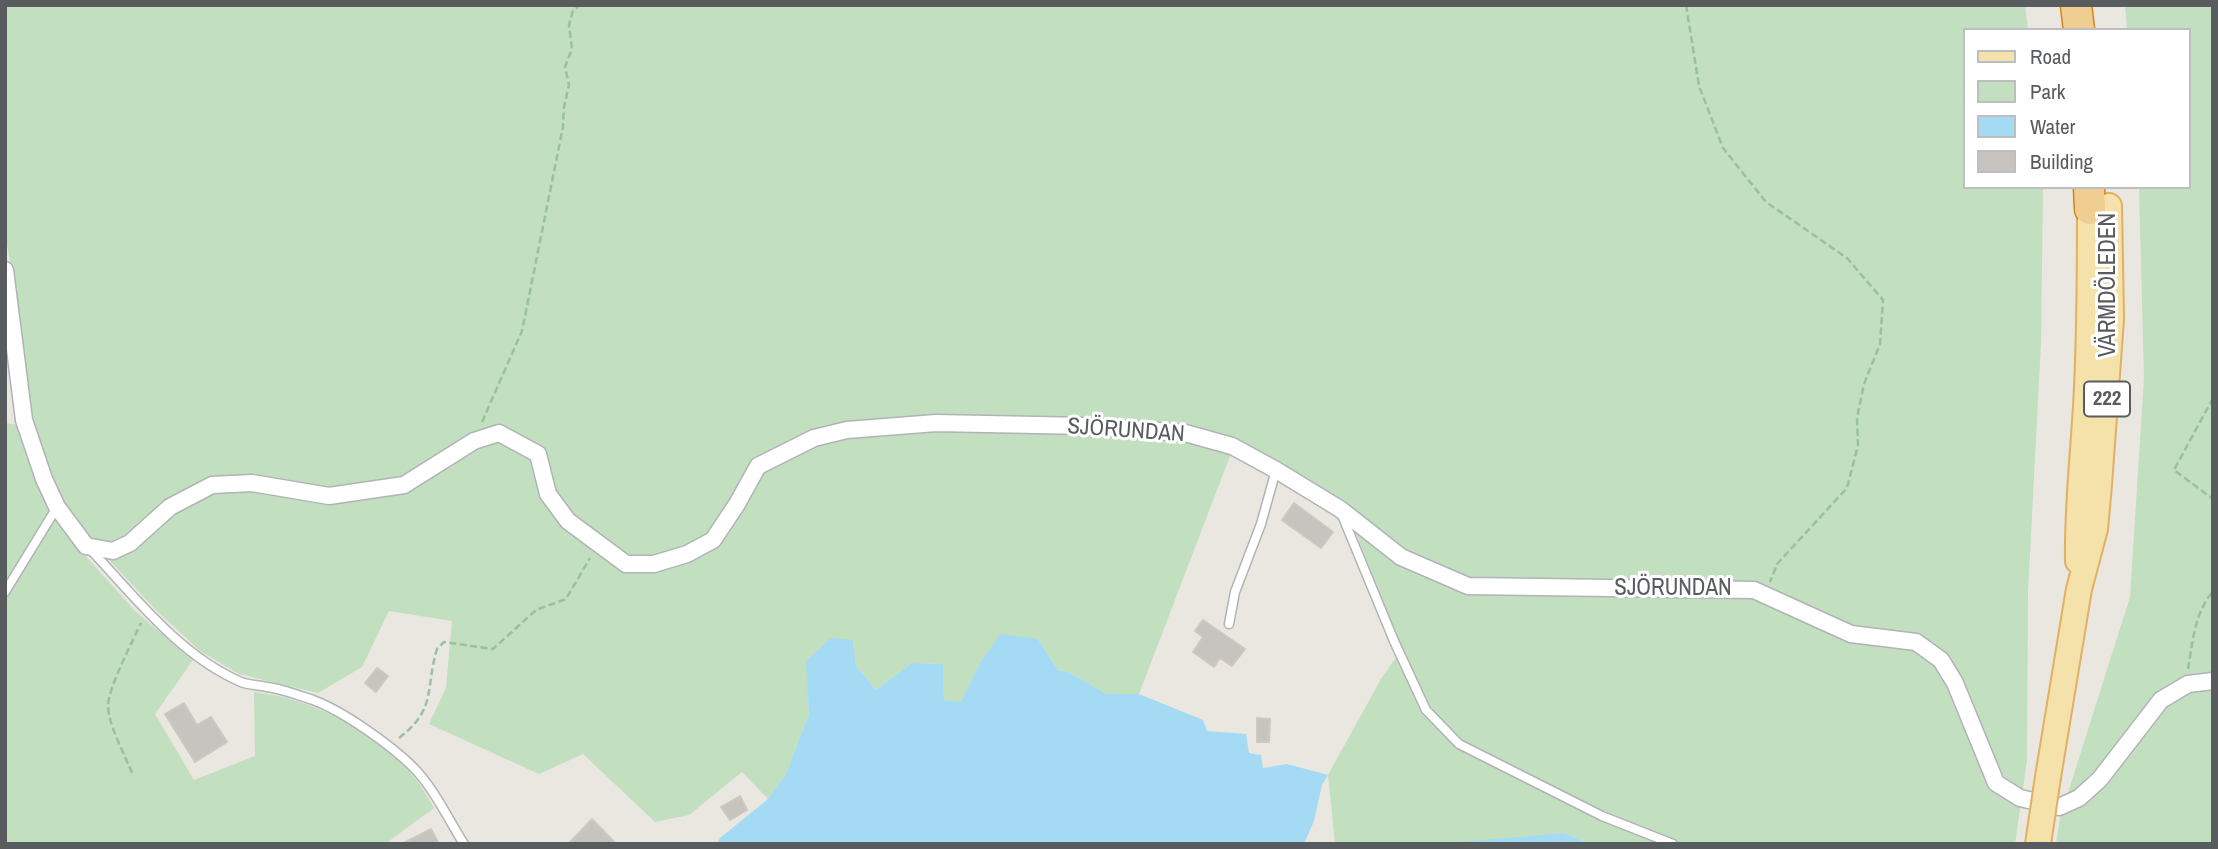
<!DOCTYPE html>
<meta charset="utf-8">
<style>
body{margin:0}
#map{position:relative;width:2218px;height:849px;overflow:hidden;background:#eae7e0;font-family:"Archivo Narrow",sans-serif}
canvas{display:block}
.frame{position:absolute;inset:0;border:7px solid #595c5f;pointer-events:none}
.legend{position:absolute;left:1963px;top:28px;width:228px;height:161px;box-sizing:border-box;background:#fff;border:2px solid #bdbebf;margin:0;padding:9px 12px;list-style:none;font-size:21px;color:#595c5f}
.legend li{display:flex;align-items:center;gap:14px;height:35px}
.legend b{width:35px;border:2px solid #bdbebf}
</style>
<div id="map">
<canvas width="2218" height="849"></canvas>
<div class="frame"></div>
<ul class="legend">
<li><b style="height:9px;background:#f5e1aa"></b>Road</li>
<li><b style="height:19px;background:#c2dfbf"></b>Park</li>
<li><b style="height:19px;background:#a5daf5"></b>Water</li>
<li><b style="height:19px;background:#c7c3bf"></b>Building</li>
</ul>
</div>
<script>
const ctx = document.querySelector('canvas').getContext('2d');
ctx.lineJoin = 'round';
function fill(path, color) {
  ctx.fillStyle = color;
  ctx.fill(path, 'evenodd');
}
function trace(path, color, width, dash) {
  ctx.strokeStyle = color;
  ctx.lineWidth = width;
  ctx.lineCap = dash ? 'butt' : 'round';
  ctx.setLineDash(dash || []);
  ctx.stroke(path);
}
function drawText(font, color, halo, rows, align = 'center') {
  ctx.font = font + ' "Archivo Narrow",sans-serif';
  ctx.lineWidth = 6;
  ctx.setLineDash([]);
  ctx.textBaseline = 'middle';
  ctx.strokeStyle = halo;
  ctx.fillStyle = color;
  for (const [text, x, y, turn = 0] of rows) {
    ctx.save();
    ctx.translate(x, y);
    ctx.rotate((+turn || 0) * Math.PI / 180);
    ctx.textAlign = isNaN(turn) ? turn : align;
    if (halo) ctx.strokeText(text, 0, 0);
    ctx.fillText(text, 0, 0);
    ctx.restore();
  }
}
const green = new Path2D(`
 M5,5H2025L2028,30H1964V187H2043L2041,343L2028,592L2027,760L2015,844H1591L1564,833L1488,841L1480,844H1335L1328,775L1381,679L1401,650L1347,509L1235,443L1139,694H1107L1068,672L1058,670L1038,639L979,665L961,703L944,701L943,664L912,663L876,690L856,666L853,641L807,661L809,714L786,774L768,799L742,772L689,815L655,822L583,754L539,774L429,724L446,688L452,621L389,611L362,667L318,693L239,674L199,650L154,608L86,535L56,497L31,414L20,315L5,234Z
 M2125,5H2213V844H2056L2060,818L2130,597L2144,378L2139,187H2188V30H2127Z
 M5,423L19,425L50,506L68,536L135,611L193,660L155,714L194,780L255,756L254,692C311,698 371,730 410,772C419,782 427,796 434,808L385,844H5Z`);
const water = new Path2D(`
 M1000,634L1038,639L1058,670L1068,672L1107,694H1139L1203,720L1207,731L1246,734L1249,753L1261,755L1263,768L1287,764L1328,775L1322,785L1314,821L1304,844H717L720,838L768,799L786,774L809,714L806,661L831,638L853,640L856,666L876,690L912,663L943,664L944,700L961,702L979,665Z
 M1564,833L1591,844H1456L1460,842Z`);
const building = new Path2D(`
 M1294,503L1333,532L1321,548L1282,520Z
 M1203,620L1245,649L1232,666L1220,658L1214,667L1193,652L1203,637L1195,631Z
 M377,668L388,676L376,692L365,683Z
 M184,703L197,725L211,717L227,742L195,762L165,714Z
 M1257,718L1270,719L1269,742H1257Z
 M740,796L747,810L730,820L721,807Z
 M592,819L616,844H568L579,833Z
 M431,829L439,844H402Z`);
const path = new Path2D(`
 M1686,5L1699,86L1723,148L1766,202L1847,258L1883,300L1880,344L1864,384L1857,418L1858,445L1847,488L1777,564L1770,582
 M2213,398L2174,470L2213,499
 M482,422L522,331L563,127L564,107L569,85L565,67L572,49L569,25L573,11L580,5
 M2188,669C2193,640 2194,615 2213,591
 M399,738C437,709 425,689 437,649L444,642L493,649L536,610L566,599L590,558
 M132,773C125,755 108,725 108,705C109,687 133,640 141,623`);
const service = new Path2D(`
 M1342,515L1394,641L1426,710L1459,744L1602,816L1673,844
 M90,549C134,596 180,656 241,682C248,685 258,685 267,687C282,689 298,695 313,700C343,711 391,745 414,768C435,790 448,819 464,844
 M5,592L57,507
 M1229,624L1235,592L1261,524L1276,470`);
const minor = new Path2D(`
 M5,270L24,420L44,479L57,507L86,546L113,551L130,543L170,507L212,485L252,483L329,496L404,485L474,441L499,433L538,454L548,494L568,521L626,564H654L687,554L713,540L737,504L758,466L814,438L847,430L936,423L1086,426L1185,433L1232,446L1276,470L1340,509L1401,557L1468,586L1754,590L1851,634L1916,642L1941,660L1955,683L1996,783L2020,798L2059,807L2079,798L2100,779L2161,700L2188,684L2213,681`);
const primary = new Path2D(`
 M2078,561C2077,509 2083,458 2086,406C2090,340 2090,274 2090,209
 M2048,777L2079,589L2095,529L2099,485L2111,319L2109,206`);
const motorway = new Path2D(`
 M2076,5L2079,30
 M2089,187L2090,209`);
const primaryBridge = new Path2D(`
 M2038,844L2048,777`);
const shields = [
 [2107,399,46]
];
const shieldNames = [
 ["222",2107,399]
];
const streetNames = [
 ["VÄRMDÖLEDEN",2109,285,-90],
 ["SJÖRUNDAN",1126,431,4],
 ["SJÖRUNDAN",1673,589]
];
fill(green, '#c2dfbf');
fill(water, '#a5daf5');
fill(building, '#c7c3bf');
trace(building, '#cec8bf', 2);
trace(service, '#b1b3b6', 11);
trace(minor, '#b1b3b6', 19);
trace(primary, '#e0b063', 28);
trace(motorway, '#d28518', 33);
trace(path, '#99c0a0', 2.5, [7, 3.5]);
trace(service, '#fff', 8);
trace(minor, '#fff', 16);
trace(primary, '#f5e1aa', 24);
trace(motorway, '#f0ce91', 30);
trace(primaryBridge, '#e0b063', 28, []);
trace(primaryBridge, '#f5e1aa', 24);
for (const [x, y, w] of shields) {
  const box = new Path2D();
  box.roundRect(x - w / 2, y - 17.5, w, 35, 5);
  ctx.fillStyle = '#fff';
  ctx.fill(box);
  trace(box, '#595c5f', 2);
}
drawText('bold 21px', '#595c5f', null, shieldNames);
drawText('23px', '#595c5f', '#fff', streetNames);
</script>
